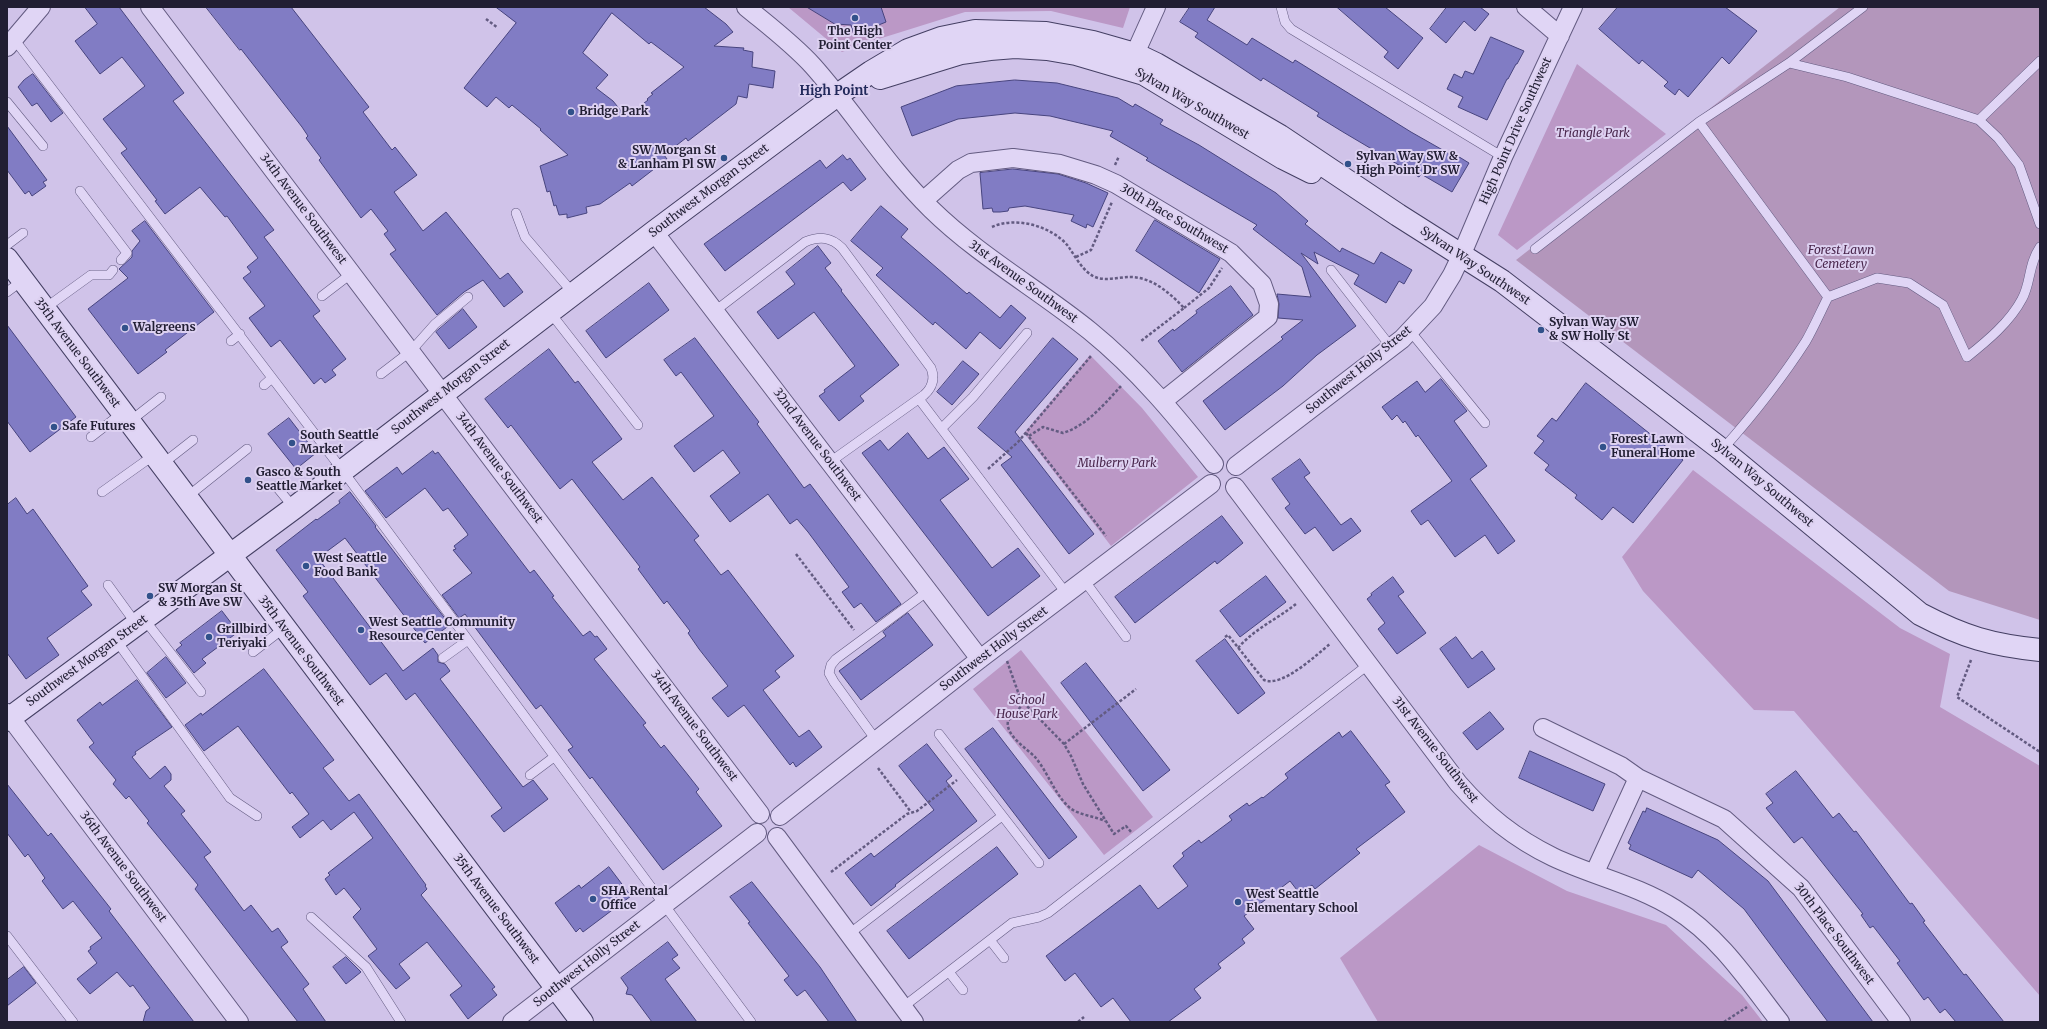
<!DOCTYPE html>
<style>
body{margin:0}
#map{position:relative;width:2047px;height:1029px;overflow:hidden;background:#d0c3e9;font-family:Merriweather,serif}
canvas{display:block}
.frame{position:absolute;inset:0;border:8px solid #211e33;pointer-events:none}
</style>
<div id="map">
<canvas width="2047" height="1029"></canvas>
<div class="frame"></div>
</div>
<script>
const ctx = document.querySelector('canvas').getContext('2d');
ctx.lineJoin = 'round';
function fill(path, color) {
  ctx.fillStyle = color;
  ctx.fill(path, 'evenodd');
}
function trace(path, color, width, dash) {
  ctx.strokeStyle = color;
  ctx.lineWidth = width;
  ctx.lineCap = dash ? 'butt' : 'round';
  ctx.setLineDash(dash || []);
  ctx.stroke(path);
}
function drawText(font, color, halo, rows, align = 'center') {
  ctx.font = font + ' Merriweather,serif';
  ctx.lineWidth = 4;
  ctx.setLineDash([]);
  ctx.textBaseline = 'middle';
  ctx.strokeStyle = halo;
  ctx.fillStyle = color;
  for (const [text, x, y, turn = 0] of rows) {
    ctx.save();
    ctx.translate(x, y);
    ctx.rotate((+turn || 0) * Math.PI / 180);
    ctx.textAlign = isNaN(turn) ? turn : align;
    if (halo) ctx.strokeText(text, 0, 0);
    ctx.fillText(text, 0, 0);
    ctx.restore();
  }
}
const green = new Path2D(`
 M788,7H1130L1123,28L1051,11L965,12L869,42L842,52Z
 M1577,64L1666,134L1517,250L1498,235Z
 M1090,355L1142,408L1198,477L1111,546L1024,433Z
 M1693,470L1900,628L1950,654L1940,707L2040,766V996L1794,711L1754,710L1643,591L1622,557Z
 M1021,650L1153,817L1104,855L973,689Z
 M1479,845L1567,891L1666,925L1742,995L1763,1022H1378L1340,958Z`);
const cemetery = new Path2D(`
 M1840,7H2040V620L1949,591L1516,260Z`);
const building = new Path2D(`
 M85,7H119L184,93L173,101L274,230L264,237L320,311L313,316L346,359L332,370L336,375L325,383L321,378L314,384L280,340L271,347L249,318L265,306L243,278L251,272L247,267L258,258L227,216L225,217L200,187L165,214L155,201L157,200L121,153L127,149L103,119L145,86L122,57L100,74L75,41L97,24Z
 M206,7H291L369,107L363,112L392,150L395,147L417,175L394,192L423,231L446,212L500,279L508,273L523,292L504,307L483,280L464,292L437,315L390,254L396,250L384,234L388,231L371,209L361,218L319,160L321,158L306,138L308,136L302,127L241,49L240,50Z
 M496,7H704L726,24L733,32L714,46L744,48L743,50L753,52L752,67L775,71L773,88L749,84L747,98L738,96L736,104L688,141L686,138L664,155L667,159L632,186L630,183L600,204L586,207L587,213L567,218V214L559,215L556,205L554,206L550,191L547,192L540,166L568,155L540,130L541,129L512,105L509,108L496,97L487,107L464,88L516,23ZM612,13L649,44L651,42L684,67L651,93L653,94L647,99L648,100L626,117L613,101L596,88L608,75L583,53Z
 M807,7H881L886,22L854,35L851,25L835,24Z
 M1190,7H1215L1207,20L1247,45L1252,38L1293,63L1295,60L1411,132L1455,157L1456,155L1469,163L1452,192L1421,174L1419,177L1343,132L1317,116L1319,113L1263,78L1261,81L1195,37L1198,33L1180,22Z
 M1337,7H1385L1423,38L1398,69L1384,57L1388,52Z
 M1447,7H1480L1489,14L1475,31L1464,21L1446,43L1430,29Z
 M1618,7H1725L1757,31L1729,64L1722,57L1688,97L1679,89L1675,95L1664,86L1668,82L1642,60L1639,64L1599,29Z
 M1491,37L1524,51L1517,64H1516L1508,79H1507L1487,120L1458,107L1463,97L1447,89L1454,74L1462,78L1465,71L1473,74Z
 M33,74L63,113L51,122L37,103L32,106L18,87L24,80Z
 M1015,80L1057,83L1118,98L1133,107L1135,104L1163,120L1160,124L1199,145L1276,193L1308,221L1305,224L1340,252L1342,248L1374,264L1381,252L1412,270L1404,284L1399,281L1386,303L1354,284L1359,275L1314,252L1318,264L1301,253L1356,326L1317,355L1283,386L1225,430L1203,401L1283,339L1281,337L1303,320L1278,318L1279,304L1277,294L1311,297L1302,267L1253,229L1257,225L1146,160L1148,158L1110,136L1113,131L1050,116L1015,113L958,119L912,136L901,107L956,86Z
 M7,126L47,180L43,182L46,186L32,196L29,191L25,194L7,170Z
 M843,155L847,160L850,158L866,179L851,191L843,182L725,271L704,244L820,160L826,168Z
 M1013,169L1058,174L1086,183L1108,193L1093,227L1087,224L1086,228L1071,221L1074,215L1025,206L1009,208L1008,211L1000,212H993L992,208L983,209L980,173Z
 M881,206L908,229L901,237L967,294L969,292L1000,318L1011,305L1026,318L1000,349L980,332L966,349L935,322L933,325L876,275L883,268L851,241Z
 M1155,220L1220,259L1199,293L1136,251Z
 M145,221L214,312L165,350L167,352L138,374L88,309L128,278L119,269L132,257V251L140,241L132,231Z
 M818,246L831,263L825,268L842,290L841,291L899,365L860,396L864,401L839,421L819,396L825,392L824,390L855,366L814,312L778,339L757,312L795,284L786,272Z
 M649,283L669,310L606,358L586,331Z
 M1231,286L1253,315L1182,372L1158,341L1173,329L1174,331L1197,313L1196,311Z
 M463,309L477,327L449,349L436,332Z
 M7,325L76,417L30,452L7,421Z
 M695,338L759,422L757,424L804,488L810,484L901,604L876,622L861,603L854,608L842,592L849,587L808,532L797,519L790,524L768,494L730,522L710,496L740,473L723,450L694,472L674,446L714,416L681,372L676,376L664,360Z
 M1053,338L1078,359L1015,432L1094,534L1069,554L1001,465L1012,457L978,428Z
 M549,349L575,383L578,381L622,439L592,462L623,500L652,477L699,536L694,540L721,575L728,570L794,656L775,671L780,677L763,690L799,737L809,730L822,747L796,767L793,762L790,765L744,705L728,717L712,698L728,686L699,649L688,633L690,631L667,601L664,604L638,569L640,567L572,479L560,489L511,425L508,428L485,399Z
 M963,361L979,374L952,405L937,392Z
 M1441,379L1467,411L1454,421L1487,466L1470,479L1515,541L1498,554L1485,535L1455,557L1428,520L1421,525L1411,511L1452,481L1418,435L1416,437L1405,421L1403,423L1397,415L1392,420L1382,407L1417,381L1425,392Z
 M1586,383L1683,460L1633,523L1613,507L1602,520L1575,498L1577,495L1545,470L1549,465L1534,453L1544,441L1537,436L1552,418L1556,421Z
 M289,418L316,453L296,469L268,434Z
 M908,433L928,459L944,447L969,479L940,500L992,568L1018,548L1040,576L988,616L862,453L880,440L888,450Z
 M433,451L435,454L438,452L530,573L534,570L554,596L552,597L583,636L590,631L595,637L597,636L607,649L594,659L646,723L643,725L661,748L664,745L688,775L699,789L696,792L722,826L663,870L592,777L590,779L568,750L573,747L541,705L536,709L465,614L459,618L442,595L472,573L453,550L456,549L454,546L468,535L467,533L448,508L443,511L425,488L386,518L365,491L397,467L402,474Z
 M1300,459L1310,473L1304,477L1341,525L1351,518L1361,531L1333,551L1315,527L1305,534L1285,508L1290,504L1272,479Z
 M350,492L376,526L375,527L450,625L425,643L345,538L318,558L403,671L433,648L438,655V662L445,664L450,671L440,679L523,787L533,780L548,799L504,832L491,816L502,808L415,693L406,700L386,673L370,685L303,596L308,592L276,550L316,519L317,520L340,503L339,501Z
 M16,498L27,514L33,509L88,586L81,591L92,605L47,638L59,655L26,679L7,653V505Z
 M1222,516L1243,543L1217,564L1215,561L1135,623L1115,597Z
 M1266,576L1286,602L1240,637L1220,611Z
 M1393,577L1404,592L1398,596L1426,633L1397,654L1378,629L1385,623L1367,599L1372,595L1371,594Z
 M222,611L238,632L202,659L206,663L194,673L176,650L182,645L180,643Z
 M908,613L933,645L861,700L839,671L886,636L883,632Z
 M1456,637L1472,659L1482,651L1495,669L1468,688L1440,649Z
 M1225,639L1265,693L1238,714L1196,661Z
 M166,657L186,683L166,698L147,673Z
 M1086,663L1170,770L1143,791L1061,683Z
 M264,669L334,760L323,768L349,801L359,794L426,885L425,886L427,889L421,895L495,987L492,989L497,995L468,1019L450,995L462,986L427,942L399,964L410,978L396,989L368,956L377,949L353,917L361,909L344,888L336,895L325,879L330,875L328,873L373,838L354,812L331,830L323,820L300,838L292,827L309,814L292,792L290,794L238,726L204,751L185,725L201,713L202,715Z
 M137,680L172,727L135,752L136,754L132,757L150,779L165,766L171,774V780L164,786L185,811L181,814L211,852L204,857L244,911L251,905L272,932L278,928L288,942L281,947L309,984L303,989L326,1022H298L195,889L198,885L147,823L149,821L129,796L126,799L113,784L116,780L89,747L94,743L77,720L100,702L102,705Z
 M1490,712L1504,729L1477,750L1463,733Z
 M993,728L1077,837L1049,859L965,749Z
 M1351,731L1390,782L1385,785L1405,812L1356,849L1360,853L1315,889L1312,885L1300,894L1290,881L1244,916L1254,929L1242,939L1245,943L1218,964L1221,968L1194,989L1201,998L1168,1022H1131L1113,998L1101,1007L1075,973L1065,981L1046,956L1140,885L1158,909L1188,886L1173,866L1184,856L1182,853L1199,840L1201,843L1232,820L1229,816L1247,803L1249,806L1262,797L1263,798L1288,778L1285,774L1339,732L1342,737Z
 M927,744L952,776L946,781L977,821L895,885L896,886L871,906L845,873L871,853L874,857L934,810L899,766Z
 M1530,751L1605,784L1593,811L1519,778Z
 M1796,771L1833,818L1839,813L1854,832L1856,831L1910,904L1912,903L1925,921L1923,922L1964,975L1966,974L2004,1022H1956L1945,1009L1940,1013L1928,997L1924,1000L1897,963L1900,961L1873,926L1870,928L1861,915L1863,914L1802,837L1794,843L1766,808L1773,803L1766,794Z
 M7,784L48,836L51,833L100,895L111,909L109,911L194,1022H143L146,1011L150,1008L133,985L130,987L117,972L90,994L77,979L97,963L88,951L91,949L90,947L102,938L73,901L63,909L42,881L45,878L28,854L25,857L7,833Z
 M1647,808L1718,840L1768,881L1873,1022H1828L1744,909L1698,870L1692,878L1629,849L1631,845L1628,843L1643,811L1645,812Z
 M997,847L1018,874L909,959L887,931Z
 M609,867L631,896L583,932L580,928L576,932L555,903L579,885L581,888Z
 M752,882L820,967L857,1022H829L805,990L797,996L784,980L789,976L748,923L750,922L730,897Z
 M668,942L678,955L672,959L680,968L665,979L697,1022H652L632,995L626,994L628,988L621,978Z
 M346,957L361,972L346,984L333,967Z
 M24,967L36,983L7,1006V980Z`);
const path = new Path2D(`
 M486,19L498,28
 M1115,165L1119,156
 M992,227C1015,216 1052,226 1068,246C1075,256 1082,270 1093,276C1104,282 1118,277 1130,277C1152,277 1170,293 1184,308L1141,341
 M1076,257L1091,250L1112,202
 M1184,308L1209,288L1222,268
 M1026,433L1106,536
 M1029,436L1043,427L1063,433C1088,425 1105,403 1122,385
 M988,469L1018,442L1091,356
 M796,554L854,630
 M1225,637L1228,635L1264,680C1282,688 1316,655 1330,644
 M1238,648C1255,628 1278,619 1297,603
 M1971,660L1957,697L2040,752
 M1007,661L1018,692L1024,703L1064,744L1071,756L1083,784L1114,834L1126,826L1132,833
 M1024,703L1008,721C1005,735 1026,748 1035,757C1048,772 1054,794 1070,808C1079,815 1094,816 1105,821
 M1064,744L1136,689
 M878,768L911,812
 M831,872L907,814L917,811L957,780
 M1078,1022L1084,1017
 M1724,1022L1747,1007`);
const lane = new Path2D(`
 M1281,7L1285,22L1291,29L1503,157
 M14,39L343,471L751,1022
 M1789,63L1847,77L1979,120L1998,138L2019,165L2040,224
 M7,102L43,146
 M1979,120L2040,61
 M1699,122L1828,297C1821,311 1814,327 1806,341C1781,380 1753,415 1722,450
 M80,191L127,253L121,260
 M516,213L525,237L573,293
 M7,245L23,233
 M1535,249L1699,122L1789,63L1863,7
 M1331,270L1391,347
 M7,292L23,280
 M322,296L352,273
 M1828,297L1877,278L1909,283L1943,305L1967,357C1987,341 2010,322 2022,299C2031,283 2028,265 2040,247
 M44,309L91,275H109L113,270
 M549,311L638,425
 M715,311L805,242C820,236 831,237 842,248L931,368C935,378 933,387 924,395L830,462
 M1410,331L1485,423
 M231,341L240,334
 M381,374L411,351L435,324L468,297
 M264,385L272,378
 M919,399L1066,593
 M129,422L161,397
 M942,428L973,397L1027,333
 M91,437L122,413
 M161,465L193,440
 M276,486L294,508
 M102,492L154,455
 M187,497L247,449
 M1084,580L1126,637
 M108,585L137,625
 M144,619L201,692
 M116,640L230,798L257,816
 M253,652L284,628
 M443,658L468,640
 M939,734L1039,863
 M876,740L834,682L829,673L831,665L836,659L928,591
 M530,775L554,757
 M311,917L366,967L401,1022
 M849,934L1002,816
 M7,936L73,1022
 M990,940L1004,958
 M949,972L963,990
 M903,1007L1012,923L1039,917L1048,913L1369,664`);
const street = new Path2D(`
 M150,7L760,814
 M746,7C769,26 793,44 813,66C854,112 887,166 931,209C979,256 1038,289 1090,331C1138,370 1176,416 1214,464
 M1526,7L1560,36
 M7,47L41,7
 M1129,67L1156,7
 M923,201L958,170L971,163L1013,158L1060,164L1096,175L1116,184L1231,253L1262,284L1269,304L1268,317L1163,401
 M654,232L980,659
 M1236,466L1402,339L1433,306L1452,275L1461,256L1503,157L1573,7
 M1235,487L1458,783C1486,815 1514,838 1553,857C1593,876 1637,885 1675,909C1719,936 1749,982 1780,1022
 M7,713L239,1022
 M1543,728L1621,766L1638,778L1724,819L1801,888L1901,1022
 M780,816L980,659L1211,484
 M777,837L914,1022
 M1595,872L1638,778
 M512,1022L757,833`);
const secondary = new Path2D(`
 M880,78L961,53L990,49L1015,47L1047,49L1076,54L1144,74L1283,158L1311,172
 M7,259L582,1022
 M7,720L294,508L654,232L836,96L871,72L908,50L941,38L975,31L1046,33L1093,42L1135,54L1156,64L1280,136L1398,215L1502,281L1722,450L1920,614C1964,637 1991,645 2040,650`);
const markers = [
 [855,18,4,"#31518a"],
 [571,112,4,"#31518a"],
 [724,158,4,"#31518a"],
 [1348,164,4,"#31518a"],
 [125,328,4,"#31518a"],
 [1541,330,4,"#31518a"],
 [54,427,4,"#31518a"],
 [292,443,4,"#31518a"],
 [1603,447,4,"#31518a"],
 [248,480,4,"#31518a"],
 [306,566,4,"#31518a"],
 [150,596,4,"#31518a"],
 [361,630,4,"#31518a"],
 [209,637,4,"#31518a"],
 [593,899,4,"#31518a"],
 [1238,902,4,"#31518a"]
];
const poiNames = [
 ["The High",855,32,"center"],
 ["Point Center",855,46,"center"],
 ["Bridge Park",579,112],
 ["SW Morgan St",716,151,"right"],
 ["& Lanham Pl SW",716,165,"right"],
 ["Sylvan Way SW &",1356,157],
 ["High Point Dr SW",1356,171],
 ["Sylvan Way SW",1549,323],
 ["& SW Holly St",1549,337],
 ["Walgreens",133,328],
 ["Safe Futures",62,427],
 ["South Seattle",300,436],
 ["Market",300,450],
 ["Forest Lawn",1611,440],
 ["Funeral Home",1611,454],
 ["Gasco & South",256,473],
 ["Seattle Market",256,487],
 ["West Seattle",314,559],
 ["Food Bank",314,573],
 ["SW Morgan St",158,589],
 ["& 35th Ave SW",158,603],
 ["West Seattle Community",369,623],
 ["Resource Center",369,637],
 ["Grillbird",217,630],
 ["Teriyaki",217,644],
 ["SHA Rental",601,892],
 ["Office",601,906],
 ["West Seattle",1246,895],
 ["Elementary School",1246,909]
];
const streetNames = [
 ["Sylvan Way Southwest",1192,104,30],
 ["High Point Drive Southwest",1516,131,-66],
 ["Southwest Morgan Street",709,191,-37],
 ["34th Avenue Southwest",303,209,53],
 ["30th Place Southwest",1174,219,31],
 ["Sylvan Way Southwest",1475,266,34],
 ["31st Avenue Southwest",1023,282,36],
 ["35th Avenue Southwest",77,353,53],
 ["Southwest Holly Street",1359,370,-39],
 ["Southwest Morgan Street",451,387,-38],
 ["32nd Avenue Southwest",817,445,53],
 ["34th Avenue Southwest",499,468,53],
 ["Sylvan Way Southwest",1762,483,40],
 ["Southwest Holly Street",994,649,-37],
 ["35th Avenue Southwest",301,651,53],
 ["Southwest Morgan Street",87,661,-36],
 ["34th Avenue Southwest",694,726,53],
 ["31st Avenue Southwest",1435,750,52],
 ["36th Avenue Southwest",123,867,53],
 ["35th Avenue Southwest",496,909,53],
 ["30th Place Southwest",1834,934,53],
 ["Southwest Holly Street",587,964,-38]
];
const parkNames = [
 ["Triangle Park",1593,134],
 ["Forest Lawn",1841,251],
 ["Cemetery",1841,265],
 ["Mulberry Park",1117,464],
 ["School",1027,701],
 ["House Park",1027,715]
];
const neighbourhoodNames = [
 ["High Point",834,91]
];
fill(green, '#bb98c6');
fill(cemetery, '#b396bb');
fill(building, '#817cc4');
trace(building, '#47447e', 1);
trace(lane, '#635b81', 10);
trace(street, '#635b81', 20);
trace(secondary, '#443f63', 24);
trace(path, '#635b81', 2.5, [3, 2]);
trace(lane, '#e0d5f5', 9);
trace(street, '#e0d5f5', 18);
trace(secondary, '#e0d5f5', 22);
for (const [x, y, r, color] of markers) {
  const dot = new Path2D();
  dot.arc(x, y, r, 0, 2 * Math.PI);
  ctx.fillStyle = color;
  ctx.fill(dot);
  trace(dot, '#ddd1f1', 1.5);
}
drawText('bold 12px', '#211e33', '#ddd1f1', poiNames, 'left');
drawText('12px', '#211e33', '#ddd1f1', streetNames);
drawText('italic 12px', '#4a274d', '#ddd1f1', parkNames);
drawText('bold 13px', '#22295b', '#ddd1f1', neighbourhoodNames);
</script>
